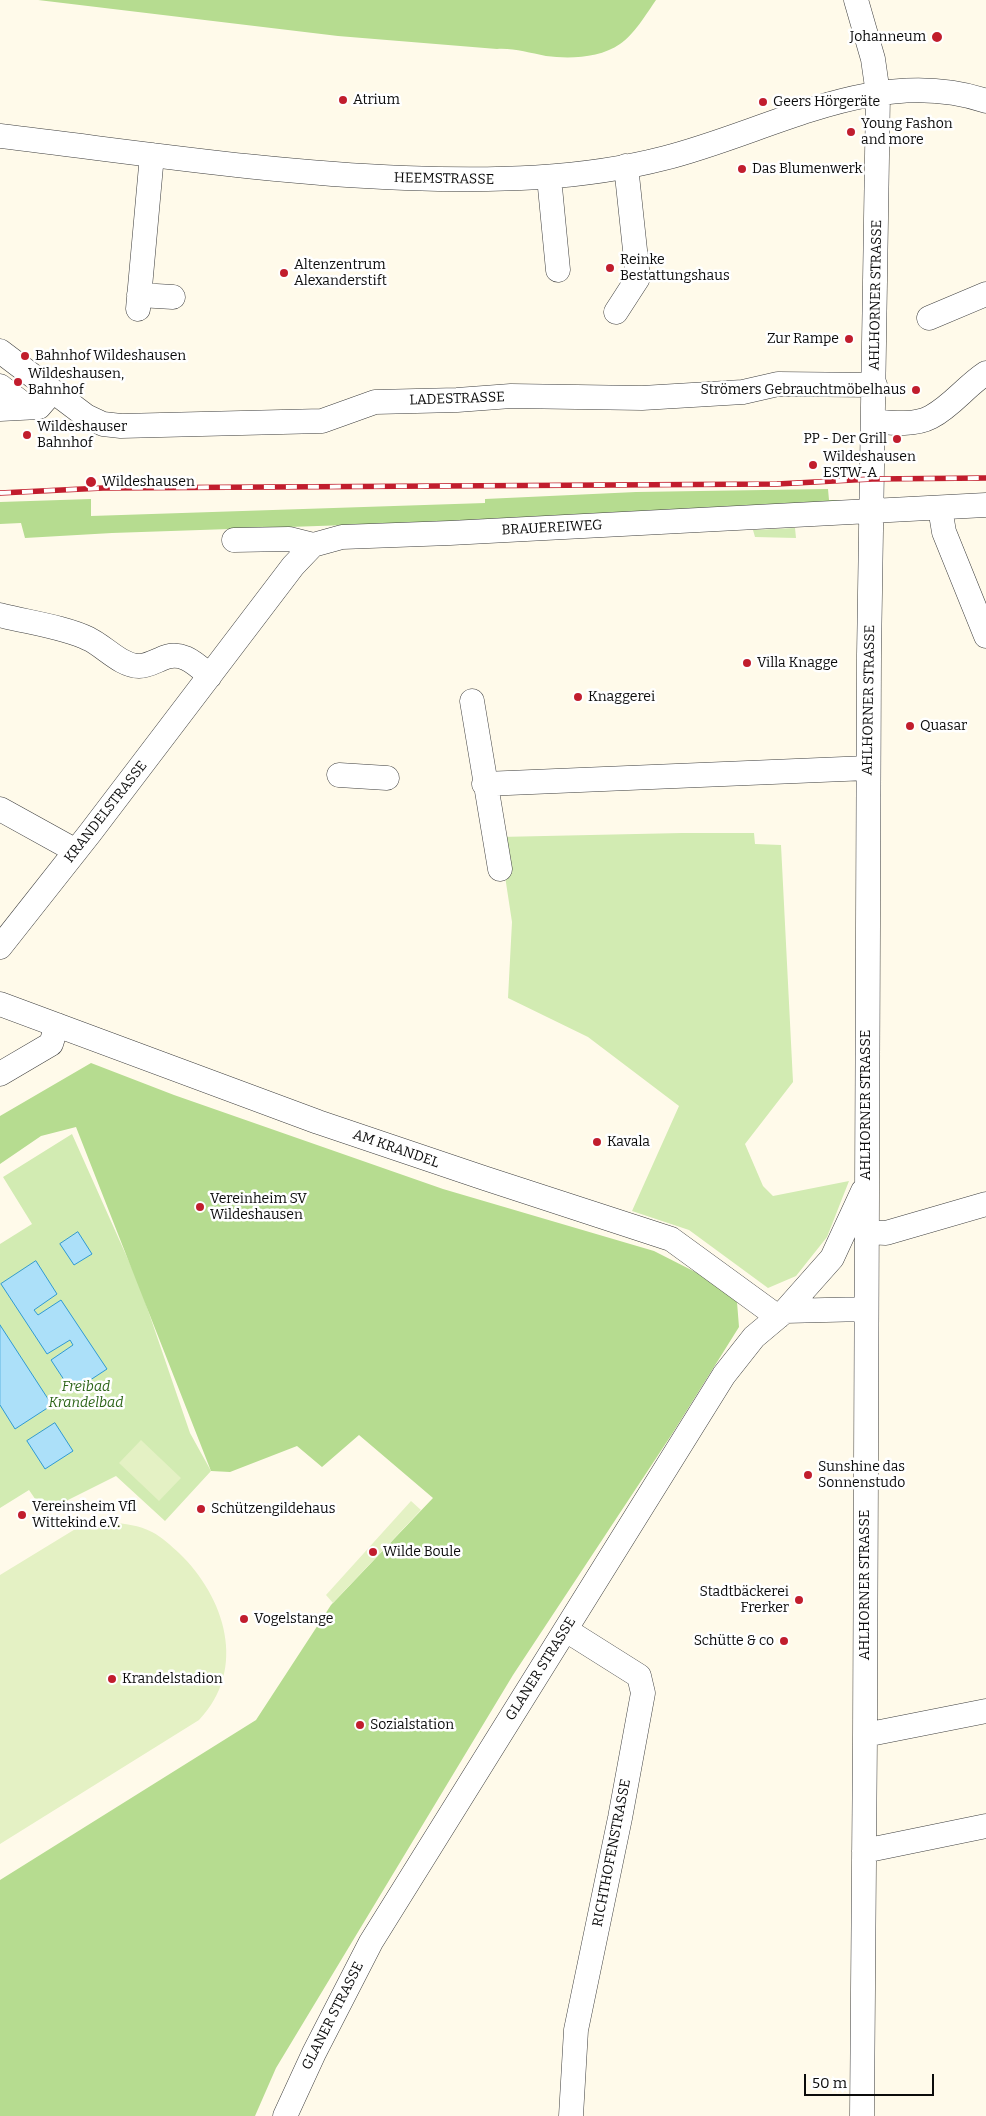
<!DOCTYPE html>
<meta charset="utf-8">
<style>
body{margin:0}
#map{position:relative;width:986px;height:2116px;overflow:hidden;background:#fffaea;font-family:Bitter,serif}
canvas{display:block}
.scale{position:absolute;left:804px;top:2074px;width:130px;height:22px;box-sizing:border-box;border:2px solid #0b0b0b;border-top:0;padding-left:6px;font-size:15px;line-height:18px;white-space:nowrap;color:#0b0b0b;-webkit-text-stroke:4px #fff;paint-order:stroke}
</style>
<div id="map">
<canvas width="986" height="2116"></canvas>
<div class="scale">50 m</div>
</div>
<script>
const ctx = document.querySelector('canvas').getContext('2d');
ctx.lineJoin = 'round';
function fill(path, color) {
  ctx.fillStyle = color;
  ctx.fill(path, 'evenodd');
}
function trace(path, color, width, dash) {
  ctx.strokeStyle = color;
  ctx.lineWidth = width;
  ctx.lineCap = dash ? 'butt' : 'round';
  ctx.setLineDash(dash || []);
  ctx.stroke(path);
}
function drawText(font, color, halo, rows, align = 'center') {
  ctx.font = font + ' Bitter,serif';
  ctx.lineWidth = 5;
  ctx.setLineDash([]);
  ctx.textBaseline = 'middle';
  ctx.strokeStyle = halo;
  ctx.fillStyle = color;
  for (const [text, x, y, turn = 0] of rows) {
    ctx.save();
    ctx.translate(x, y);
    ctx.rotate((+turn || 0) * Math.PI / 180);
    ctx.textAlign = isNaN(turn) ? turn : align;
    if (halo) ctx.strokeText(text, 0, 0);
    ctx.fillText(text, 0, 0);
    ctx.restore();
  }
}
const green = new Path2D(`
 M795,528L796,538L755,537L753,530Z
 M682,833H754L755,844L781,845L793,1082L745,1144L763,1186L773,1196L849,1181L827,1237L796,1276L768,1288L689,1230L632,1211L679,1106L588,1037L508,998L512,922L499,837Z
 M72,1134L139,1284L190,1433L211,1471L165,1521L116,1476L44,1512L29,1490L0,1508V1244L32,1224L3,1177Z`);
const forest = new Path2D(`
 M38,0H656C647,13 633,36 620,44C600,58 570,59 546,56C529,53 514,48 497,49L338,36Z
 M828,489L829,500H855L612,516L112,533L25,538L21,523L0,524V502L91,499V516L485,503V499L636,492Z
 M91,1063L174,1095L443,1189L654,1251L711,1280L737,1302L739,1327L672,1434L513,1675L276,2068L255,2116H0V1880L256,1720L331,1605L433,1498L359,1435L322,1467L297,1446L230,1472L211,1471L76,1127L41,1136L0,1164V1116Z`);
const pitch = new Path2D(`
 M141,1440L181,1478L159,1501L119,1463Z
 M411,1501L421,1510L333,1603L326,1595Z
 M111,1522C125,1524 139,1525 152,1532C162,1537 171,1546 179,1553C225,1597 248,1669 199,1720L0,1844V1575L77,1528Z`);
const water = new Path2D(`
 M78,1232L92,1254L74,1265L60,1244Z
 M36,1261L57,1294L34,1310L38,1315L61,1300L107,1369L72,1392L51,1360L73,1345L70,1340L47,1354L1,1284Z
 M0,1325L52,1405L15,1429L0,1405Z
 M55,1423L73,1451L45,1469L27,1441Z`);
const minor = new Path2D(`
 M856,0L873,59L878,94L869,655L865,1735L862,2116
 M0,136C135,152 269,173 405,178C493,181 580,180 665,158C769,132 877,64 986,101
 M549,177L558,270
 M139,295L173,297
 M138,309L152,155
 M616,312L638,278L626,166
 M929,318L986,294
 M0,351L86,416L103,424L121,426L322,421L375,402L457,400L511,396L642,398L743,392L778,384L875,385
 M0,386L27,407
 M0,409L39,407L52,392
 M873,421C892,423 914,426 931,417C952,406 966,386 986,373
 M940,508L944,532L986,636
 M234,540L289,539L313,545L342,537L450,533L986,505
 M0,615C26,622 65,627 89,639C104,646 121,666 139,666C147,666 154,662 161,659C181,649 195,663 210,676
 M472,701L500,869
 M339,775L387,778
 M484,784L868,768
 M0,809L76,851
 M0,947L90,833L293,566L313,545
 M0,1004L318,1122L484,1178L671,1239L778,1317
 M0,1074L51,1044L57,1025
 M866,1232L886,1233L986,1204
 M785,1311L866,1309
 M566,1630L639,1676L643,1693L620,1818L576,2030L571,2116
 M865,1735L986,1711
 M864,1851L986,1826
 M285,2116L314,2053L371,1942L724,1375L754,1337L785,1311L832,1258L863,1191`);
const rail = new Path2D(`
 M0,493L103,488L777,484L872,479L986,478`);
const markers = [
 [937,37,6,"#c11d2d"],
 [343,100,5,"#c11d2d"],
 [763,102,5,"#c11d2d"],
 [851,132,5,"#c11d2d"],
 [742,169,5,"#c11d2d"],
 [610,268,5,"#c11d2d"],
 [284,273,5,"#c11d2d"],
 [849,339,5,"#c11d2d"],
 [25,356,5,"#c11d2d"],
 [18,382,5,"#c11d2d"],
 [916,390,5,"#c11d2d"],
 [27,435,5,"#c11d2d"],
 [897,439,5,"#c11d2d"],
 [813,465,5,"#c11d2d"],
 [91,482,6,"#c11d2d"],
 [747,663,5,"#c11d2d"],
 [578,697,5,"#c11d2d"],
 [910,726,5,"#c11d2d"],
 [597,1142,5,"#c11d2d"],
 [200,1207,5,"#c11d2d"],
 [808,1475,5,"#c11d2d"],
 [201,1509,5,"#c11d2d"],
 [22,1515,5,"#c11d2d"],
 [373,1552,5,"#c11d2d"],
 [799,1600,5,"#c11d2d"],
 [244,1619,5,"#c11d2d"],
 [784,1641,5,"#c11d2d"],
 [112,1679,5,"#c11d2d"],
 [360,1725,5,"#c11d2d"]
];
const poiNames = [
 ["Johanneum",926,37,"right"],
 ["Atrium",353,100],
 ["Geers Hörgeräte",773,102],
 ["Young Fashon",861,124],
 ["and more",861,140],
 ["Das Blumenwerk",752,169],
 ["Reinke",620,260],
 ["Bestattungshaus",620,276],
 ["Altenzentrum",294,265],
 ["Alexanderstift",294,281],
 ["Zur Rampe",839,339,"right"],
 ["Bahnhof Wildeshausen",35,356],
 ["Wildeshausen,",28,374],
 ["Bahnhof",28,390],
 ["Strömers Gebrauchtmöbelhaus",906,390,"right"],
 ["Wildeshauser",37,427],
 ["Bahnhof",37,443],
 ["PP - Der Grill",887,439,"right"],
 ["Wildeshausen",823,457],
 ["ESTW-A",823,473],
 ["Wildeshausen",102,482],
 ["Villa Knagge",757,663],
 ["Knaggerei",588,697],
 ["Quasar",920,726],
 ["Kavala",607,1142],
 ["Vereinheim SV",210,1199],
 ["Wildeshausen",210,1215],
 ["Sunshine das",818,1467],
 ["Sonnenstudo",818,1483],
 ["Vereinsheim Vfl",32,1507],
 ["Wittekind e.V.",32,1523],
 ["Schützengildehaus",211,1509],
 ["Wilde Boule",383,1552],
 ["Stadtbäckerei",789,1592,"right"],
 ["Frerker",789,1608,"right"],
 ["Vogelstange",254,1619],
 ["Schütte & co",774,1641,"right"],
 ["Krandelstadion",122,1679],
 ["Sozialstation",370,1725]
];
const streetNames = [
 ["HEEMSTRASSE",444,179,1],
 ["AHLHORNER STRASSE",876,295,-89],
 ["LADESTRASSE",457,399,-2],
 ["BRAUEREIWEG",552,528,-3],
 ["AHLHORNER STRASSE",869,700,-89],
 ["KRANDELSTRASSE",106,812,-52],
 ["AHLHORNER STRASSE",866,1105,-90],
 ["AM KRANDEL",396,1149,19],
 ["AHLHORNER STRASSE",865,1585,-90],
 ["GLANER STRASSE",541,1669,-58],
 ["RICHTHOFENSTRASSE",612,1853,-79],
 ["GLANER STRASSE",333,2016,-63]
];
const parkNames = [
 ["Freibad",86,1387],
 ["Krandelbad",86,1403]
];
fill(green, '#d2ebb2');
fill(forest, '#b6dc90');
fill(pitch, '#e4f1c4');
fill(water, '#ace0f9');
trace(water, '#2f9ad4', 1);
trace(minor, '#3e3e3e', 25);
trace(minor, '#fff', 24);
trace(rail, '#c11d2d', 5.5);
trace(rail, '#fff', 4, [11]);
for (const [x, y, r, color] of markers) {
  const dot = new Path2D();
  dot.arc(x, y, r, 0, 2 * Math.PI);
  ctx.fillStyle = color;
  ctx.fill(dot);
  trace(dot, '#fff', 2);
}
drawText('14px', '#0b0b0b', '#fff', poiNames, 'left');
drawText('14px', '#0b0b0b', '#fff', streetNames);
drawText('italic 14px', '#2d6519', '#fff', parkNames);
</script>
